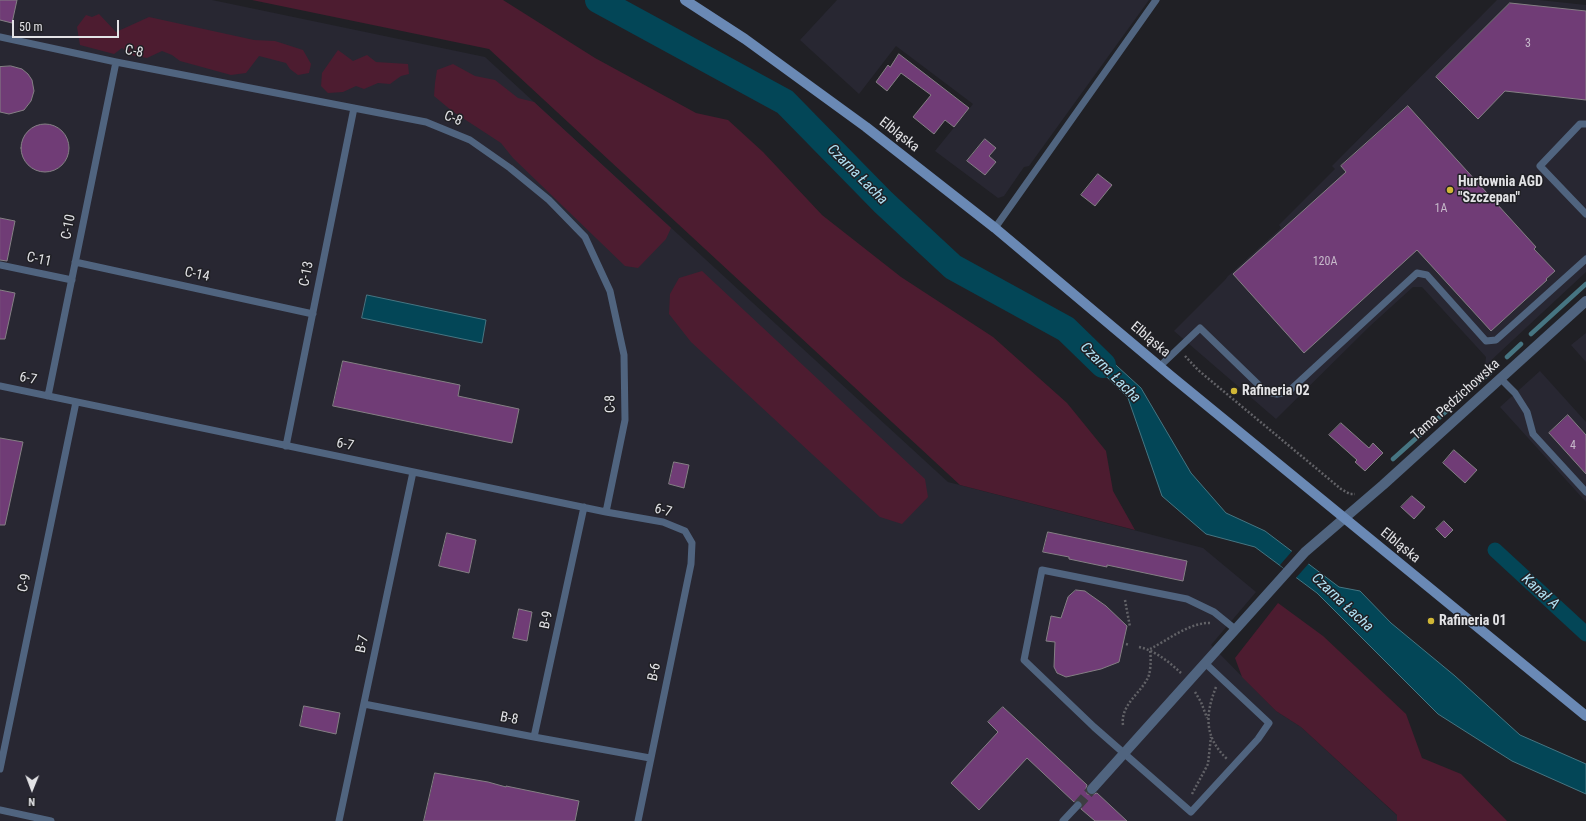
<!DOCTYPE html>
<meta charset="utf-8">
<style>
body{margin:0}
#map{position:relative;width:1586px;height:821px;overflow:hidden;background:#202025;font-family:"Roboto Condensed",sans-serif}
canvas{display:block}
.north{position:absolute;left:12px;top:769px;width:40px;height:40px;-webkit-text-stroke:3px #202025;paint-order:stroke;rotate:181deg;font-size:11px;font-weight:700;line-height:16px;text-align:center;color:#e3e3e6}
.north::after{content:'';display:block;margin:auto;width:14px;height:18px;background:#e3e3e6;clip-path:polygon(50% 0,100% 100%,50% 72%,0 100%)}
.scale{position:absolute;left:12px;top:20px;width:107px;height:18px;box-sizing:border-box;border:2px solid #e3e3e6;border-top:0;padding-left:5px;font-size:12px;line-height:14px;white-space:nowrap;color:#e3e3e6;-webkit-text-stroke:3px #202025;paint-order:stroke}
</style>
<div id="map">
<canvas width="1586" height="821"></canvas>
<div class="north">N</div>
<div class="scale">50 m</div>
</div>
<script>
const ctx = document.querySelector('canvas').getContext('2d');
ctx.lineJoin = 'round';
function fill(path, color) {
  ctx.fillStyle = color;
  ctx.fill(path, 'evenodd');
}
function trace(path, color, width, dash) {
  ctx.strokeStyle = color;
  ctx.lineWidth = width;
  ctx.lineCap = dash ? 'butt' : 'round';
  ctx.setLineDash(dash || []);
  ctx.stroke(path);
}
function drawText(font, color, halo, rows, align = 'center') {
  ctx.font = font + ' "Roboto Condensed",sans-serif';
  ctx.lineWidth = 3;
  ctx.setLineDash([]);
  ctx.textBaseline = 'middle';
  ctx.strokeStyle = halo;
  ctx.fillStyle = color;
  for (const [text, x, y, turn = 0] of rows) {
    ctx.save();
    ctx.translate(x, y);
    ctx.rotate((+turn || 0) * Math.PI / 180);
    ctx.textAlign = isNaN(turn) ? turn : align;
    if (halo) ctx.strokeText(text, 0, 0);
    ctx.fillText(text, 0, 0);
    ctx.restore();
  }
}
const built = new Path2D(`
 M0,0H212L485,57L948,482L1203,548L1256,592L1211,645L1276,711L1301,727L1403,821H0Z
 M837,0H1149L1029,166L1024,167L1004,196L998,198L935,151L973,104L896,46L859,94L800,40Z
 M1497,0H1539L1586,5V272L1485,366L1486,357L1422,287H1413L1370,326L1276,419L1174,331L1225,280L1228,276L1281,228L1279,225L1335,169L1332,166Z
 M1586,333V362L1571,345Z
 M1540,371L1586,422V502L1500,407Z`);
const green = new Path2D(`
 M252,0H503L595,58L696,113L728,120L763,152L822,215L901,277L993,337L1067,403L1106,451L1113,491L1135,530L960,485L489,49Z
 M99,14L116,32L149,17L254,40L275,41L303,50L311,64L309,73L298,75L290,69L286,63L259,56L246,73L231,75L180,61L172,55L162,51L147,58L131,55L122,48L114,54L80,45L77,27L86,15L92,17Z
 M338,50L353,61L367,55L376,62L408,64L409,74L401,76L390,84L378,83L364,89L356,86L343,92L328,93L321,86L322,73Z
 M453,64L475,76L495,80L518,98L534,102L671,228L666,239L638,268L625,266L513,158L501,143L452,111L434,96L435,83L437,70Z
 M702,271L925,479L928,497L902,524L880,517L691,342L669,314L670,294L679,278Z
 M1278,603L1323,636L1406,714L1422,758L1461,774L1507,821H1397V815L1301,727L1276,711L1242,677L1235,658Z`);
const water = new Path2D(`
 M367,295L486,320L482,343L362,318Z
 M1063,334L1095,346L1141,388L1191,473L1226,513L1265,531L1339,587L1360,591L1391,623L1455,676L1520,735L1586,764V794L1512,761L1438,714L1317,593L1255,547L1206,534L1162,496L1128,398Z`);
const pier = new Path2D(`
 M1293,550L1310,562L1295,579L1280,565Z`);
const stream = new Path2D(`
 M1531,334L1586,284
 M1507,357L1521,344
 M1474,386L1491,372
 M1393,459L1461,398`);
const canal = new Path2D(`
 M1495,550L1586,634`);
const river = new Path2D(`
 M598,0L785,102L883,202L953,267L1066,329L1103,365`);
const building = new Path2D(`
 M0,0H17L12,23L0,20Z
 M1510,3L1586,11V100L1505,91L1478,119L1436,77Z
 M899,54L969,108L954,127L945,120L934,134L913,117L931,95L901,73L887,91L876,82L888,65L890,67Z
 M11,66L22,69L28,74L32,80L34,91L31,101L24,110L9,114L0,112V67Z
 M1408,106L1536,247L1534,249L1555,271L1546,279L1547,280L1491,331L1417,250L1304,353L1233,274L1346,172L1341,166Z
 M21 148a24 24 0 1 1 48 0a24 24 0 1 1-48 0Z
 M985,139L996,148L989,156L996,162L985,175L967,161Z
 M1098,174L1112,185L1095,206L1081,195Z
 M0,218L15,221L7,261L0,260Z
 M0,290L15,293L5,339H0Z
 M343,361L460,385L458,396L519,409L512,443L333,406Z
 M1568,415L1586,435V474L1549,433Z
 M1341,423L1369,448L1373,443L1383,453L1365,471L1355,462L1357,460L1329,435Z
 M0,438L23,442L5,525H0Z
 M1454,450L1477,470L1465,483L1443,463Z
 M674,462L689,465L684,488L669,484Z
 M1412,496L1425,507L1414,519L1401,507Z
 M1444,521L1453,530L1445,538L1436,529Z
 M1048,532L1187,561L1183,581L1107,565V567L1069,559V557L1043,552Z
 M447,533L476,540L469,573L439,566Z
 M1076,590L1085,591L1089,594L1106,606L1127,626L1119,662L1101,669L1066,677L1057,673L1054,667L1055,642L1046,641L1051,616L1061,618L1068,597Z
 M519,609L532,612L527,641L513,638Z
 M304,706L340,713L336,734L300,726Z
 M1003,707L1087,785L1086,788L1087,794L1091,795L1097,793L1127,821H1095L1081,809L1083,804L1081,801L1077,800L1074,802L1027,758L979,810L951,783L998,732L988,722Z
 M435,773L488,782L506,787V786L579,801L575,821H424Z`);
const streetTunnel = new Path2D(`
 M1078,805L1092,789`);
const path = new Path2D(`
 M1185,356L1198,370L1341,489L1350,494H1355
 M1125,600L1130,627
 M1126,644L1129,645
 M1139,647C1156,651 1169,662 1181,673
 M1216,687C1205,715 1204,737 1227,759
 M1195,692L1201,702L1207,718
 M1123,725C1120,704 1143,692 1149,675C1151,667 1151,658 1150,649C1168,640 1190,622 1211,623
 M1192,794L1208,764L1211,737`);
const lane = new Path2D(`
 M0,37L116,62L426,122L470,140L510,168L549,200L585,237L610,291L624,355L625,420L606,512
 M1586,124H1580L1540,166L1586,214
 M995,228L1156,0
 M75,262L313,314
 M0,265L72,280
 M1160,366L1200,328L1266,392L1277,394L1288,392L1417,273L1427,275L1486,341L1496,340L1586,259
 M1501,379L1515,393L1527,412L1533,434L1586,492
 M0,386L606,512L663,522L685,531L692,543L691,564L638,821
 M48,396L116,62
 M286,446L354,108
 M1205,663L1269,723L1258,739L1191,812L1094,727L1024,660L1042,570L1187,599L1214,612L1235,629
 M364,704L534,737L650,758
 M534,737L584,507
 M0,769L76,402
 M0,810L51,821
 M339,821L413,472
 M1063,821L1078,805`);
const street = new Path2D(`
 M1092,789L1305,552L1383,485L1586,301`);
const secondary = new Path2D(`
 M685,0L745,39L866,127L995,228L1171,376L1586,716`);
const markers = [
 [1450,190,4,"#d1b736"],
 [1234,391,4,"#d1b736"],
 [1431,621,4,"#d1b736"]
];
const numberNames = [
 ["3",1528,44],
 ["1A",1441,209],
 ["120A",1325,262],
 ["4",1573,446]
];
const streetNames = [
 ["C-8",134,52,11],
 ["C-8",453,119,22],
 ["Elbląska",899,135,38],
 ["C-10",69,227,-79],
 ["C-11",39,260,12],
 ["C-13",307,274,-79],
 ["C-14",197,275,12],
 ["Elbląska",1150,340,40],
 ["6-7",28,379,12],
 ["Tama Pędzichowska",1456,400,-42],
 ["C-8",611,404,-91],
 ["6-7",345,445,12],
 ["6-7",663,511,15],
 ["Elbląska",1400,546,39],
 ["C-9",25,583,-78],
 ["B-9",547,620,-78],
 ["B-7",363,644,-78],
 ["B-6",655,672,-78],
 ["B-8",509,719,11]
];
const poiNames = [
 ["Hurtownia AGD",1458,182],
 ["\"Szczepan\"",1458,198],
 ["Rafineria 02",1242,391],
 ["Rafineria 01",1439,621]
];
const waterNames = [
 ["Czarna Łacha",857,175,45],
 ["Czarna Łacha",1110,373,45],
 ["Kanał A",1540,592,42],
 ["Czarna Łacha",1342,603,43]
];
fill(built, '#282732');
fill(green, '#4d1c30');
fill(water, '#034657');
trace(water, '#467582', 1);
fill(pier, '#202025');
trace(stream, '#467582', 4.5);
trace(canal, '#034657', 15);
trace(river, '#034657', 26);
fill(building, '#703c76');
trace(building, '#847f84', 1);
trace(streetTunnel, '#3d3d42', 10, [10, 5]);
trace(path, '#626267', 2.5, [2, 2]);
trace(lane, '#50647f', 7);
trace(street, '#50647f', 10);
trace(secondary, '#6a89b5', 10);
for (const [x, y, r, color] of markers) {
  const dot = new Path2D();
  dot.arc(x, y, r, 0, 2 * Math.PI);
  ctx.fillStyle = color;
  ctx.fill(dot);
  trace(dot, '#202025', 1.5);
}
drawText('12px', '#c6b9ca', null, numberNames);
drawText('14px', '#e3e3e6', '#202025', streetNames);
drawText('bold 14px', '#e3e3e6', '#202025', poiNames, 'left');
drawText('italic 15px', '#b0e1f3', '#202025', waterNames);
</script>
